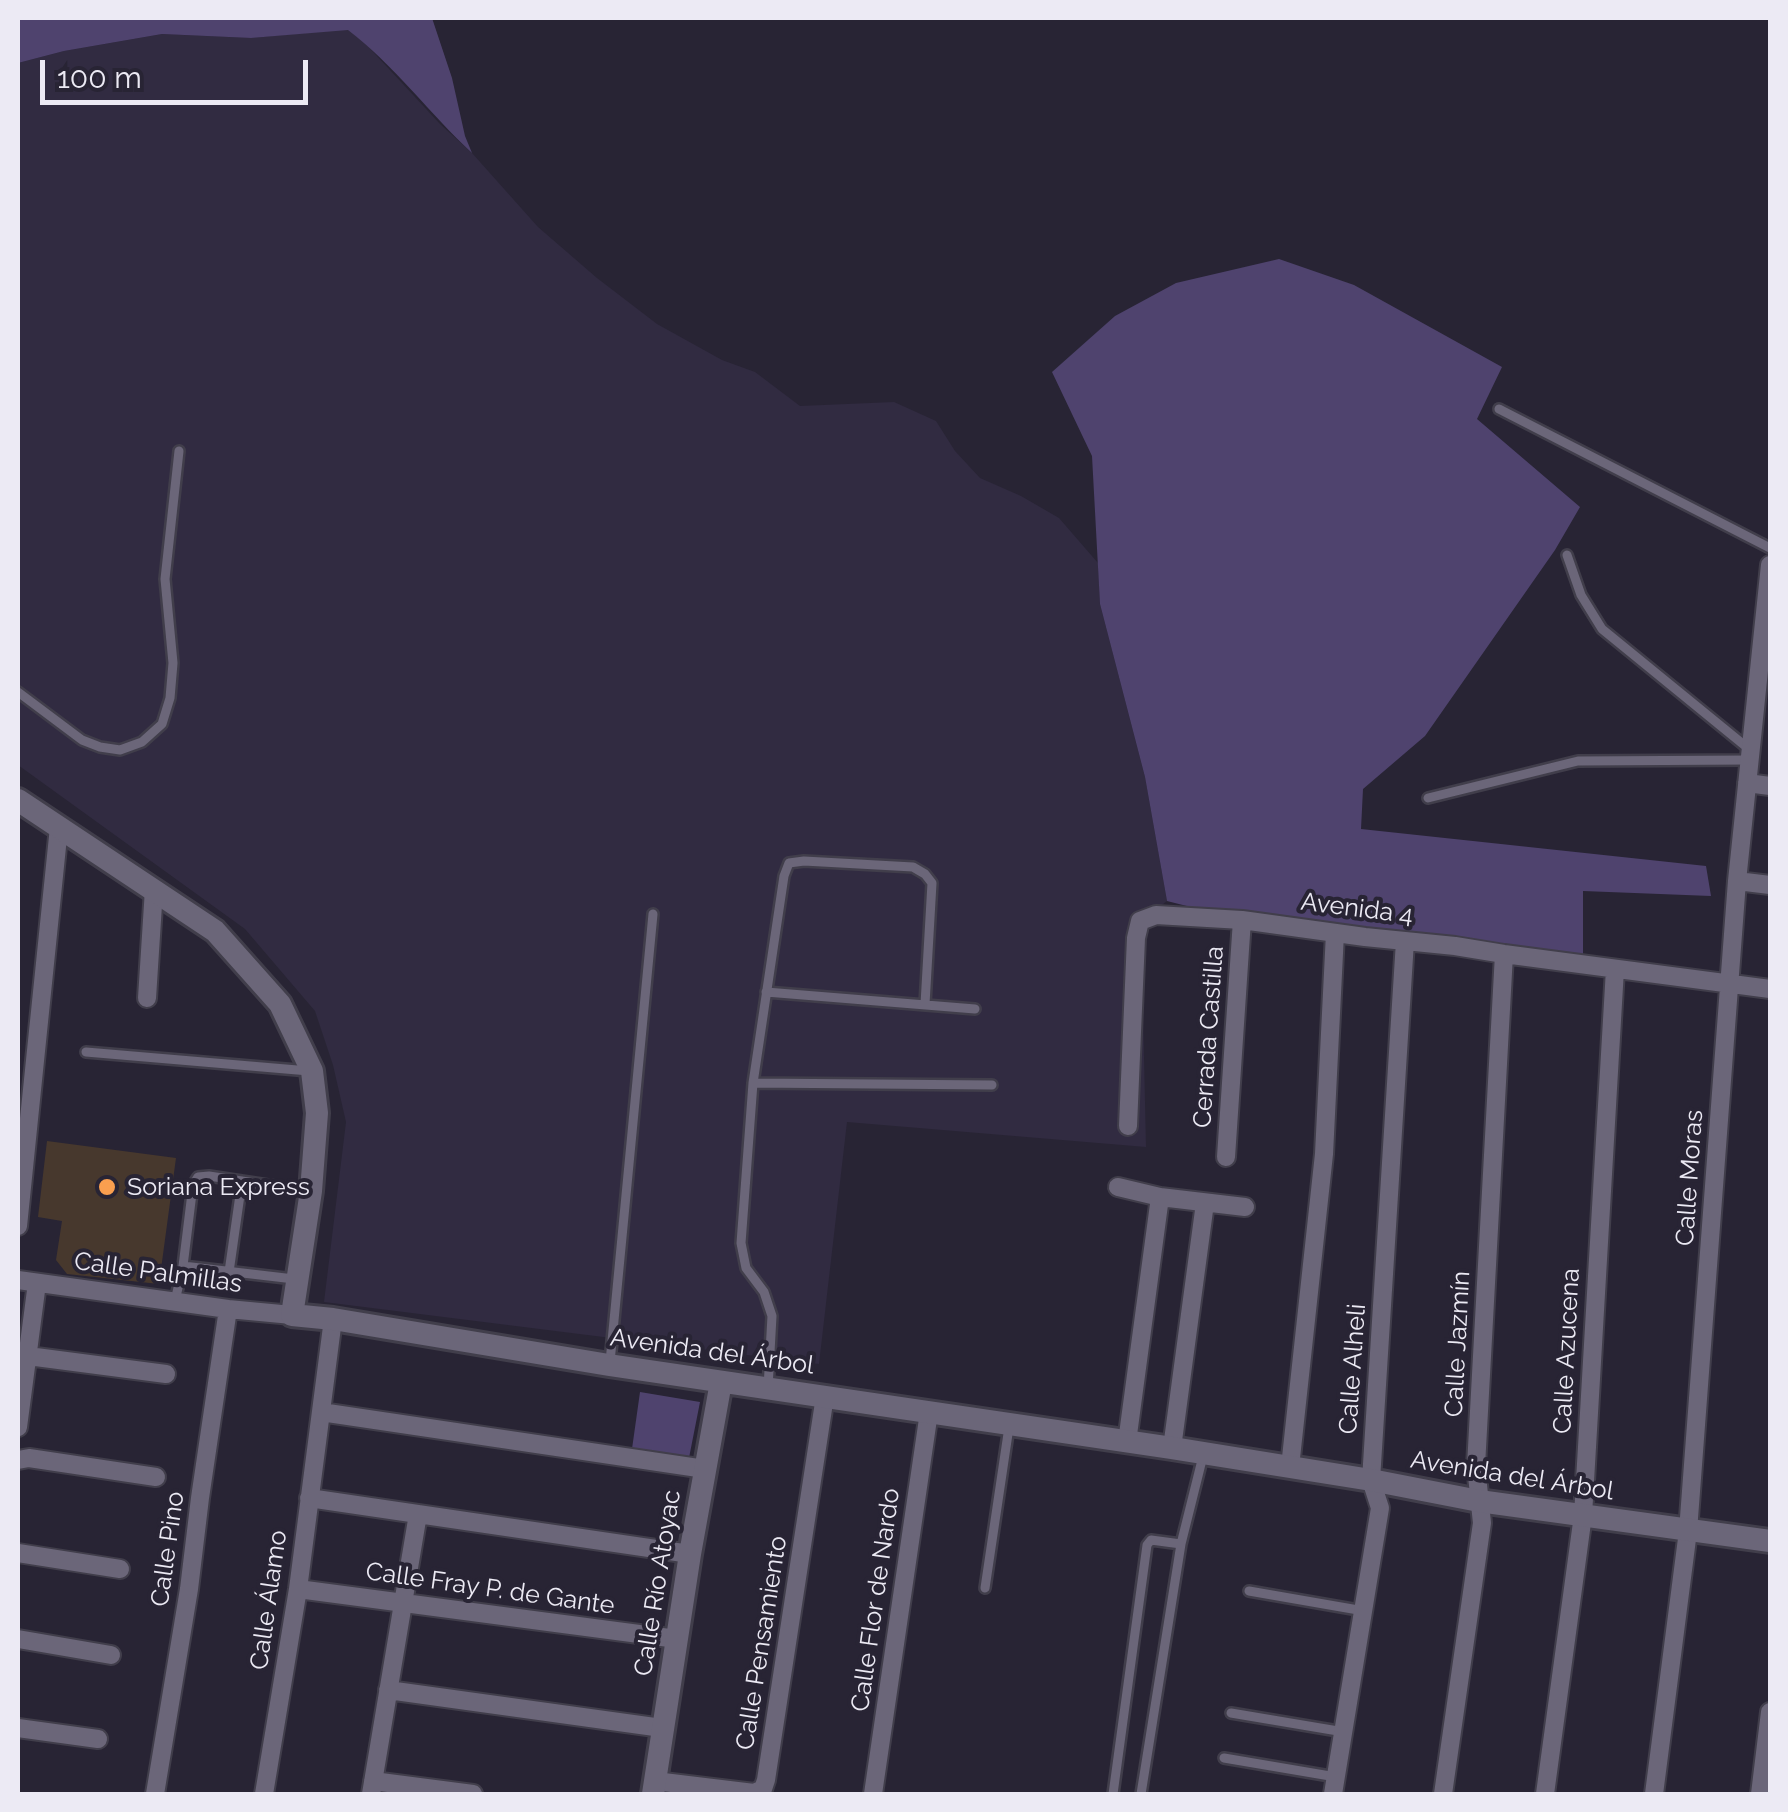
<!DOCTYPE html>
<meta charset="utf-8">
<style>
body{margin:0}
#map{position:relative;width:1788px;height:1812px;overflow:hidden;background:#282434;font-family:Raleway,sans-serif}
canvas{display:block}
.frame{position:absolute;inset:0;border:20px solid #eceaf4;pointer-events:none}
.scale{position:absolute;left:40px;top:60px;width:268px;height:45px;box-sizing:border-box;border:5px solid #eceaf4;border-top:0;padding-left:12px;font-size:30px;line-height:35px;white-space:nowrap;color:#eceaf4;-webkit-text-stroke:8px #282434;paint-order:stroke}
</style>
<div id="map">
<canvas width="1788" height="1812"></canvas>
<div class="frame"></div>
<div class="scale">100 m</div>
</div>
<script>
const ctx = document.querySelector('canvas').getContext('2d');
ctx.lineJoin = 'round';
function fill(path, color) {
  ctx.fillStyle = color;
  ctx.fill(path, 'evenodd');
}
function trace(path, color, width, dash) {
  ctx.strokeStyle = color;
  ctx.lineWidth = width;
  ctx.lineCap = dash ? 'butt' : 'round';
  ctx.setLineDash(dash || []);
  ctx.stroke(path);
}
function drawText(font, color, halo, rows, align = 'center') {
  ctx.font = font + ' Raleway,sans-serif';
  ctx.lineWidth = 8;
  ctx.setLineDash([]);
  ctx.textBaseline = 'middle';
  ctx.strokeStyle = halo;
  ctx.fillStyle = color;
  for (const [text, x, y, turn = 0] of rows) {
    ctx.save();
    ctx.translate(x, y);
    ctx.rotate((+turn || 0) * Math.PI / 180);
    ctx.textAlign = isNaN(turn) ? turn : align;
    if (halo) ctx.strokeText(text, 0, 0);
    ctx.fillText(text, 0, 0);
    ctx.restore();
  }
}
const built = new Path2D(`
 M348,29L364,42L440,124L472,153L538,227L597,278L657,324L722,360L755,372L800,406L894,402L936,421L955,451L980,478L1021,496L1059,518L1098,563L1100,604L1145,777L1167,901L1141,921L1146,1147L847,1122L819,1364L324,1302L346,1122L333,1065L315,1011L245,929L18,765V63L64,51L162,34L251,38Z`);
const green = new Path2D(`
 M18,18H432L452,78L465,136L472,153C430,114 394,65 348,30L251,38L162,34L64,51L18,63Z
 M1279,259L1354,285L1502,367L1477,419L1580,507L1555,550L1425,736L1363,789L1361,829L1706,866L1711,896L1583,891V956L1242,920L1167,901L1145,777L1100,604L1092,456L1052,372L1115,316L1176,283Z
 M640,1392L700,1402L688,1463L631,1456Z`);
const building = new Path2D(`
 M47,1141L176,1158L159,1284L67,1274L56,1260L62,1221L38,1217Z`);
const service = new Path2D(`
 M1499,409L1770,548
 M1567,555L1581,595L1602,629L1749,749
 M18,692L82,740L100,747L120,750L142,742L162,724L170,698L173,663L165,579L179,451
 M1428,798L1578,761L1750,760
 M766,992L975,1009
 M86,1052L309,1071
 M753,1083L992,1085
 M183,1266L294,1279
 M229,1272L242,1181
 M175,1301L183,1266L193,1185L198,1177L209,1176L307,1191
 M610,1362L653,914
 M768,1388L772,1316L764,1292L746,1268L741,1243L753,1083L784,876L789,863L804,861L913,867L925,874L932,883L925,1004
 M985,1588L1009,1427
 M1249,1591L1364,1611
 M1231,1713L1344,1732
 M1224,1758L1336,1777
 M1113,1794L1147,1545L1151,1540L1181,1544
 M1141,1794L1181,1544L1203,1456`);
const minor = new Path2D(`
 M1747,783L1770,786
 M1737,881L1770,885
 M147,998L154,889
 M1128,1126L1136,938L1140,921L1156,915L1242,920L1365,937L1455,946L1504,954L1770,989
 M1226,1157L1242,920
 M1118,1187L1160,1197L1245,1207
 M18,1226L59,827
 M18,1280L228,1309L292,1315
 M28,1356L166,1374
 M321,1412L705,1469
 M18,1427L37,1283
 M1127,1442L1160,1197
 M1172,1448L1205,1203
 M18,1460L29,1458L156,1477
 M1290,1467L1324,1154L1335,933
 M309,1498L690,1554
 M18,1553L120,1569
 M298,1589L677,1639
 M18,1639L111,1655
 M388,1690L662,1728
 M18,1728L98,1739
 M373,1781L473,1794
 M655,1781L754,1793L763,1789L766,1780L825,1396
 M155,1794L189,1589L200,1498L228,1309
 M264,1794L298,1589L333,1319
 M371,1794L418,1514
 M873,1794L929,1412
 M1333,1794L1380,1508L1371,1480L1405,941
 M1443,1794L1482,1523L1476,1466L1504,954
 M1545,1794L1583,1515L1615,969
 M1654,1794L1688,1531L1737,881L1770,565
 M1760,1794L1770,1712`);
const tertiary = new Path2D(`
 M18,800L215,931L280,1004L312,1071L317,1113L311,1191L292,1315L333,1319L609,1365L1172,1448L1371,1480L1479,1501L1770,1541
 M653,1794L690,1554L721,1382`);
const markers = [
 [107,1187,10,"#fa9f4f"]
];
const streetNames = [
 ["Avenida 4",1357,909,7],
 ["Cerrada Castilla",1209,1037,-86],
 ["Calle Moras",1690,1178,-86],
 ["Calle Palmillas",158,1273,8],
 ["Calle Jazmín",1458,1344,-87],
 ["Calle Azucena",1567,1351,-87],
 ["Avenida del Árbol",712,1352,8],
 ["Calle Alheli",1353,1369,-86],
 ["Avenida del Árbol",1512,1476,9],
 ["Calle Pino",168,1549,-82],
 ["Calle Río Atoyac",658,1583,-81],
 ["Calle Fray P. de Gante",490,1589,8],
 ["Calle Álamo",269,1600,-82],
 ["Calle Flor de Nardo",876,1600,-82],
 ["Calle Pensamiento",762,1643,-81]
];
const poiNames = [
 ["Soriana Express",127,1187]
];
fill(built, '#312b41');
fill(green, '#4f436e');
fill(building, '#47382d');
trace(service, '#413e4b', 14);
trace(minor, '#413e4b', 22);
trace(tertiary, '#413e4b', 28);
trace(service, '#6b6679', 9);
trace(minor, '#6b6679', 18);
trace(tertiary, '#6b6679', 22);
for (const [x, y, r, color] of markers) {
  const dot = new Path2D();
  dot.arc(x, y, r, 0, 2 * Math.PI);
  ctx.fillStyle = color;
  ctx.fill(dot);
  trace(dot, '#282434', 4);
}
drawText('25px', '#eceaf4', '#282434', streetNames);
drawText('25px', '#eceaf4', '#282434', poiNames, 'left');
</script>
